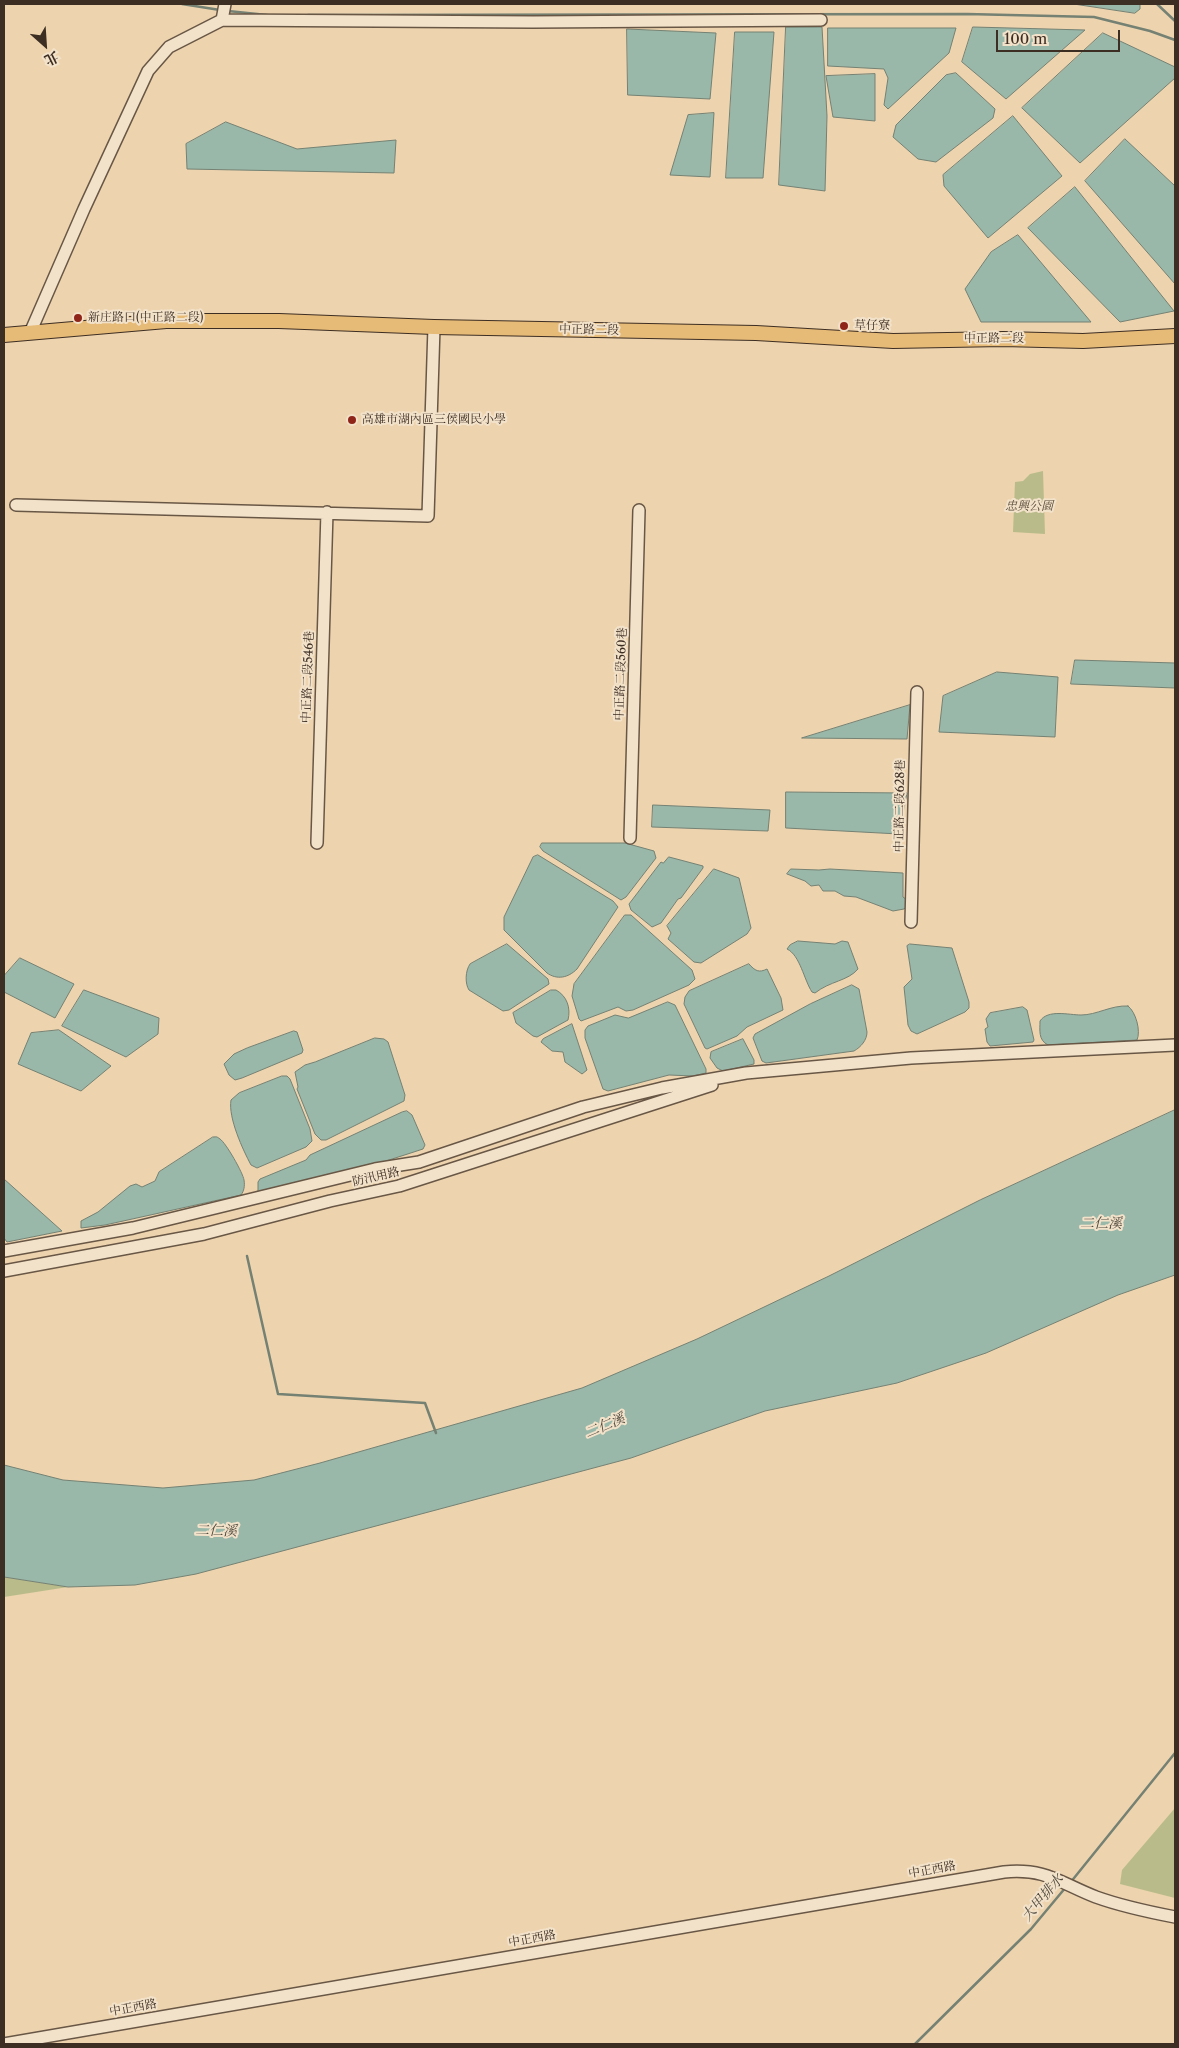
<!DOCTYPE html>
<meta charset="utf-8">
<style>
body{margin:0}
#map{position:relative;width:1179px;height:2048px;overflow:hidden;background:#edd3ae;font-family:"Libre Caslon Text","Noto Serif TC",serif}
canvas{display:block}
.frame{position:absolute;inset:0;border:5px solid #3d2e23;pointer-events:none}
.north{position:absolute;left:20px;top:20px;width:50px;height:50px;-webkit-text-stroke:4px #f3e2ca;paint-order:stroke;rotate:154deg;font-size:14px;font-weight:700;line-height:20px;text-align:center;color:#3d2e23}
.north::after{content:'';display:block;margin:auto;width:18px;height:22px;background:#3d2e23;clip-path:polygon(50% 0,100% 100%,50% 72%,0 100%)}
.scale{position:absolute;left:996px;top:30px;width:124px;height:22px;box-sizing:border-box;border:2px solid #3d2e23;border-top:0;padding-left:6px;font-size:15px;line-height:18px;white-space:nowrap;color:#3d2e23;-webkit-text-stroke:4px #f3e2ca;paint-order:stroke}
</style>
<div id="map">
<canvas width="1179" height="2048"></canvas>
<div class="frame"></div>
<div class="north">北</div>
<div class="scale">100 m</div>
</div>
<script>
const ctx = document.querySelector('canvas').getContext('2d');
ctx.lineJoin = 'round';
function fill(path, color) {
  ctx.fillStyle = color;
  ctx.fill(path, 'evenodd');
}
function trace(path, color, width, dash) {
  ctx.strokeStyle = color;
  ctx.lineWidth = width;
  ctx.lineCap = dash ? 'butt' : 'round';
  ctx.setLineDash(dash || []);
  ctx.stroke(path);
}
function drawText(font, color, halo, rows, align = 'center') {
  ctx.font = font + ' "Libre Caslon Text","Noto Serif TC",serif';
  ctx.lineWidth = 4;
  ctx.setLineDash([]);
  ctx.textBaseline = 'middle';
  ctx.strokeStyle = halo;
  ctx.fillStyle = color;
  for (const [text, x, y, turn = 0] of rows) {
    ctx.save();
    ctx.translate(x, y);
    ctx.rotate((+turn || 0) * Math.PI / 180);
    ctx.textAlign = isNaN(turn) ? turn : align;
    if (halo) ctx.strokeText(text, 0, 0);
    ctx.fillText(text, 0, 0);
    ctx.restore();
  }
}
const green = new Path2D(`
 M1043,471L1045,534L1013,532L1015,482L1023,481L1030,474Z
 M4,1577L68,1587L4,1597Z
 M1175,1808V1898L1120,1884L1122,1870Z`);
const water = new Path2D(`
 M1074,4H1140V9L1135,13Z
 M786,27H822L827,116L825,191L779,185Z
 M973,27L1085,30L1006,99L962,62Z
 M828,28H956L949,53L888,109L884,105L888,78L884,69L828,66Z
 M627,29L716,33L710,99L628,95Z
 M735,32H774L763,178H726Z
 M1103,33L1175,67V78L1080,163L1022,108Z
 M956,73L995,109L993,118L936,162L918,159L893,137L896,125L946,75Z
 M875,74V121L833,117L826,76Z
 M714,113L710,177L670,175L688,115Z
 M1013,116L1062,176L988,238L944,186L943,175Z
 M226,122L297,149L396,140L394,173L187,169L186,144Z
 M1125,139L1175,186V284L1085,181Z
 M1075,187L1174,311L1120,322L1028,228Z
 M1018,235L1091,322H981L965,289L991,252Z
 M1075,660L1175,663V688L1071,684Z
 M997,672L1058,677L1055,737L939,732L943,696Z
 M910,705L907,739L802,738Z
 M786,792L907,793L899,834L786,828Z
 M653,805L770,810L768,831L652,827Z
 M542,843H625L654,851L656,858L626,897L621,900L543,851L540,847Z
 M538,855L613,901L618,907L577,969C568,978 557,980 547,973L504,930V917L533,857Z
 M669,857L703,866V868L681,898L678,899L661,923L652,927L631,910L629,904L661,862L663,863Z
 M714,869L739,878L751,928L747,934L701,963L694,962L668,939L671,933L667,926Z
 M791,869L819,870L830,869L903,873V897L907,900V906L904,909L893,911L856,897L844,896L835,891H823L819,885L811,886L805,881L787,874Z
 M625,915H631L692,970L695,979L689,985L633,1010L626,1011L618,1007L581,1021L579,1019L572,996L574,984Z
 M798,941L835,944L842,941L848,942L858,969C848,981 830,981 815,993L812,992C804,980 800,955 787,949L790,945Z
 M507,944L548,979L549,984L509,1010L503,1011L469,990C465,984 465,971 470,964Z
 M910,944L952,948L969,1002V1008L965,1012L917,1034L911,1031L908,1025L904,987L912,979L907,946Z
 M20,958L74,984L55,1018L4,992V976Z
 M749,964C755,971 759,973 767,969L781,998L783,1010L747,1027L737,1036L707,1049L705,1048L684,1004L685,997L689,991Z
 M852,985L859,989L867,1032C867,1040 861,1047 854,1051L766,1063L762,1061L753,1038L755,1034L810,1004Z
 M84,990L159,1018L158,1034L126,1057L62,1026Z
 M551,990H556C567,996 571,1008 568,1020L537,1037L533,1036L516,1023L513,1013Z
 M668,1002L675,1005L706,1069V1073L693,1076L669,1075L608,1091L603,1089L585,1038V1030L588,1026L615,1015L628,1018Z
 M1128,1006C1136,1012 1141,1031 1137,1040L1048,1045C1038,1040 1040,1030 1040,1021C1048,1009 1069,1015 1081,1015C1097,1015 1111,1005 1128,1006Z
 M1023,1007L1027,1010L1034,1040L1033,1042L990,1046L987,1042L985,1029L988,1027L986,1019L990,1013Z
 M572,1024L587,1070L582,1074L565,1062L563,1052L552,1051L541,1042L543,1039Z
 M59,1030L111,1066L81,1091L18,1064L31,1033Z
 M294,1031L297,1032L303,1050L302,1053L242,1078L235,1080L229,1075L224,1064L234,1054L247,1048Z
 M375,1038L384,1039L388,1042L405,1095L404,1101L326,1140H321L315,1134L297,1089L298,1087L295,1072L305,1065L315,1062Z
 M743,1039L754,1060V1064L723,1071L717,1068L710,1058L711,1052Z
 M282,1076H287L290,1079L310,1129L312,1141L306,1147L257,1168L251,1165C243,1150 228,1118 231,1100L239,1093Z
 M1175,1110V1275L1118,1295L986,1353L897,1383L765,1411L631,1458L196,1574L135,1585L68,1587L4,1577V1465L63,1480L163,1488L254,1480L320,1463L582,1388L697,1339L829,1276L980,1200Z
 M407,1111L412,1115L425,1145L423,1149L349,1173L262,1194L258,1192V1182L260,1179L306,1160L310,1155L402,1112Z
 M213,1137C217,1137 216,1136 220,1139C226,1143 243,1173 244,1180C245,1186 244,1191 241,1195L105,1225L81,1228V1221L98,1212L130,1186L136,1184L142,1187L155,1181L159,1172Z
 M4,1179L62,1231L7,1242L4,1238Z`);
const stream = new Path2D(`
 M182,4L220,10
 M1157,4L1175,21
 M228,11L267,15
 M308,15L967,14L1094,17L1150,31L1175,40
 M247,1256L278,1394L425,1403L436,1433
 M1070,1883L1175,1753
 M915,2044L1031,1929L1066,1887`);
const minor = new Path2D(`
 M222,20L533,22L821,20
 M30,333L84,209L148,71L169,47L222,20L225,4
 M16,505L428,516L434,327
 M630,838L639,510
 M317,843L327,512
 M911,922L917,692
 M4,1251L133,1228L375,1169L419,1162L583,1107L662,1088L746,1073L911,1058L1175,1045
 M4,1271L204,1234L330,1201L399,1186L712,1085
 M4,2044L1004,1872C1046,1868 1060,1883 1096,1897C1121,1906 1149,1912 1175,1917`);
const major = new Path2D(`
 M4,335L166,321H279L434,327L756,333L893,341L1003,339L1083,341L1175,336`);
const markers = [
 [78,318,5,"#8f2418"],
 [844,326,5,"#8f2418"],
 [352,420,5,"#8f2418"]
];
const poiNames = [
 ["新庄路口(中正路二段)",88,318],
 ["草仔寮",854,326],
 ["高雄市湖內區三侯國民小學",362,420]
];
const streetNames = [
 ["中正路二段",589,330,1],
 ["中正路二段",994,339],
 ["中正路二段560巷",621,674,-88],
 ["中正路二段546巷",308,677,-88],
 ["中正路二段628巷",900,806,-89],
 ["防汛用路",376,1177,-13],
 ["中正西路",932,1870,-10],
 ["中正西路",532,1939,-10],
 ["中正西路",133,2008,-10]
];
const parkNames = [
 ["忠興公園",1029,507]
];
const waterNames = [
 ["二仁溪",1101,1224],
 ["二仁溪",605,1426,-23],
 ["二仁溪",216,1531,1],
 ["大甲排水",1043,1898,-50]
];
fill(green, '#b9bc8a');
fill(water, '#99b8a9');
trace(water, '#748173', 1);
trace(stream, '#748173', 2.5);
trace(minor, '#695746', 14);
trace(major, '#3d2e23', 16);
trace(minor, '#f3e2ca', 11);
trace(major, '#e6ba77', 14);
for (const [x, y, r, color] of markers) {
  const dot = new Path2D();
  dot.arc(x, y, r, 0, 2 * Math.PI);
  ctx.fillStyle = color;
  ctx.fill(dot);
  trace(dot, '#f3e2ca', 2);
}
drawText('12px', '#3d2e23', '#f3e2ca', poiNames, 'left');
drawText('12px', '#3d2e23', '#f3e2ca', streetNames);
drawText('italic 12px', '#564a38', '#f3e2ca', parkNames);
drawText('italic 14px', '#4f4a3e', '#f3e2ca', waterNames);
</script>
